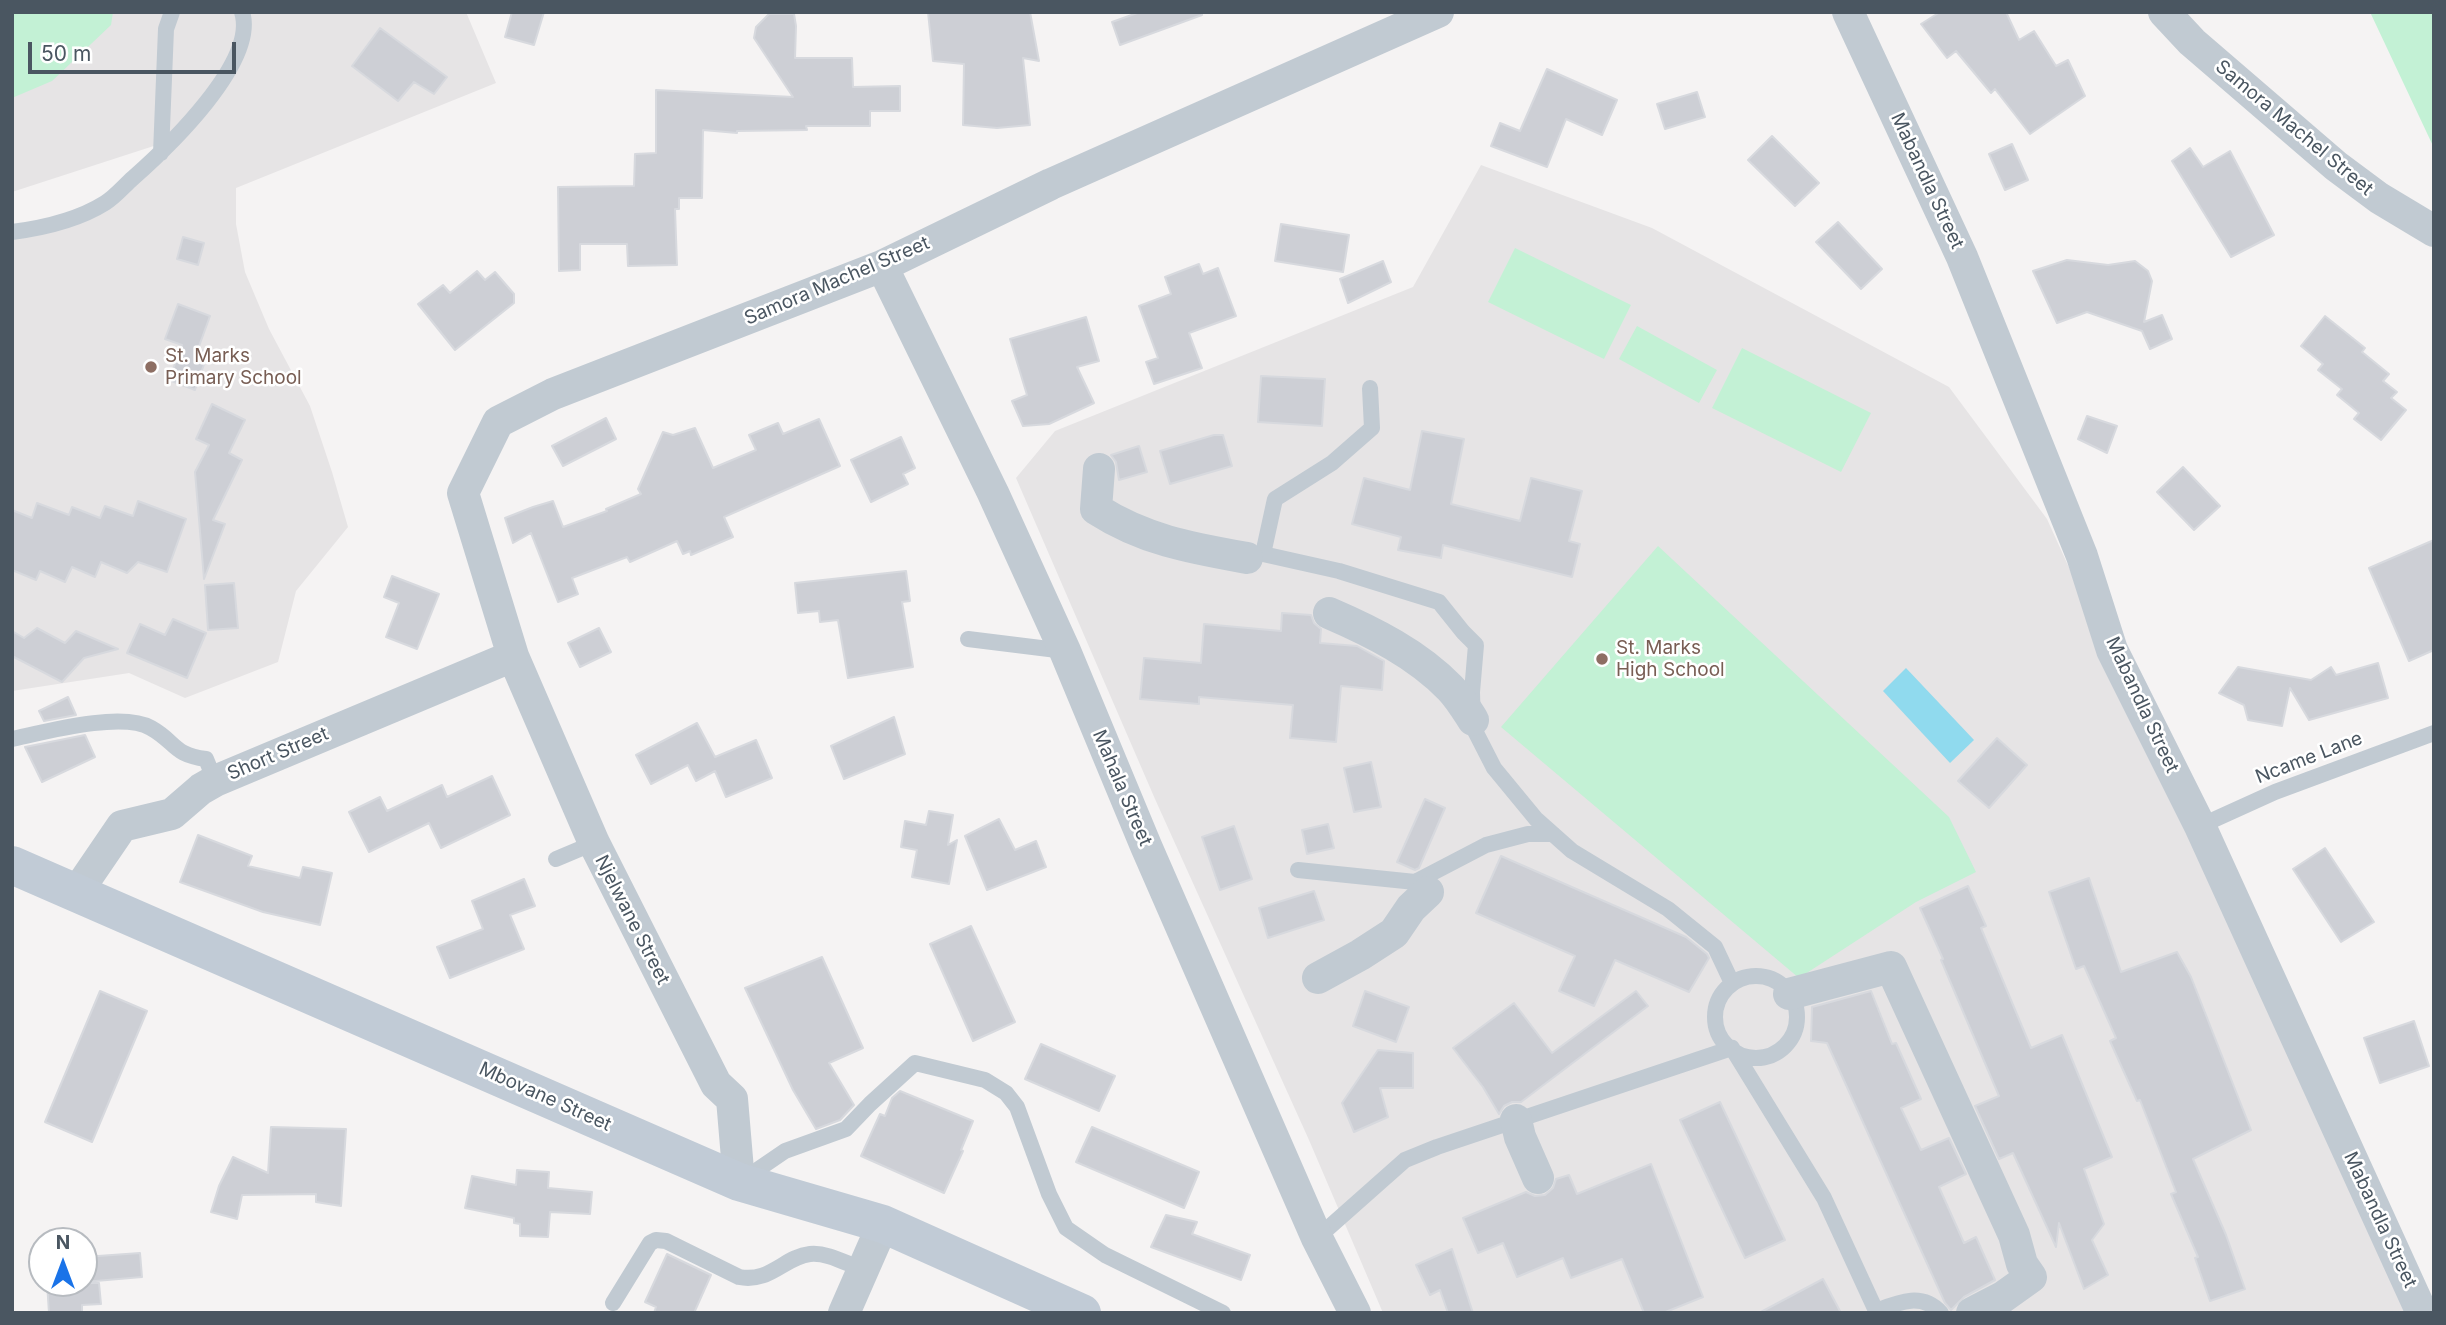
<!DOCTYPE html>
<style>
body{margin:0}
#map{position:relative;width:2446px;height:1325px;overflow:hidden;background:#f5f3f3;font-family:Inter,sans-serif}
canvas{display:block}
.frame{position:absolute;inset:0;border:14px solid #4a5661;pointer-events:none}
.north{position:absolute;left:28px;top:1227px;width:70px;height:70px;box-sizing:border-box;background:#fff;border:2px solid #b7bbc0;border-radius:50%;rotate:0deg;font-size:19px;font-weight:700;line-height:28px;text-align:center;color:#4a5661}
.north::after{content:'';display:block;margin:auto;width:24px;height:32px;background:#1a73e8;clip-path:polygon(50% 0,100% 100%,50% 72%,0 100%)}
.scale{position:absolute;left:28px;top:42px;width:208px;height:32px;box-sizing:border-box;border:4px solid #4a5661;border-top:0;padding-left:9px;font-size:21px;line-height:24px;white-space:nowrap;color:#4a5661;-webkit-text-stroke:5px #fff;paint-order:stroke}
</style>
<div id="map">
<canvas width="2446" height="1325"></canvas>
<div class="frame"></div>
<div class="north">N</div>
<div class="scale">50 m</div>
</div>
<script>
const ctx = document.querySelector('canvas').getContext('2d');
ctx.lineJoin = 'round';
function fill(path, color) {
  ctx.fillStyle = color;
  ctx.fill(path, 'evenodd');
}
function trace(path, color, width, dash) {
  ctx.strokeStyle = color;
  ctx.lineWidth = width;
  ctx.lineCap = dash ? 'butt' : 'round';
  ctx.setLineDash(dash || []);
  ctx.stroke(path);
}
function drawText(font, color, halo, rows, align = 'center') {
  ctx.font = font + ' Inter,sans-serif';
  ctx.lineWidth = 5;
  ctx.setLineDash([]);
  ctx.textBaseline = 'middle';
  ctx.strokeStyle = halo;
  ctx.fillStyle = color;
  for (const [text, x, y, turn = 0] of rows) {
    ctx.save();
    ctx.translate(x, y);
    ctx.rotate((+turn || 0) * Math.PI / 180);
    ctx.textAlign = isNaN(turn) ? turn : align;
    if (halo) ctx.strokeText(text, 0, 0);
    ctx.fillText(text, 0, 0);
    ctx.restore();
  }
}
const education = new Path2D(`
 M12,12H466L496,83L236,188V224L245,272L269,329L310,406L332,472L348,527L296,591L278,662L185,698L129,673L12,691V237L112,201L166,142L12,192Z
 M1481,165L1652,228L1949,387L2047,519L2406,1313H1383L1309,1140L1155,799L1016,478L1055,431L1413,287Z`);
const green = new Path2D(`
 M12,12H113L111,25L52,81L12,98Z
 M2370,12H2434V148Z
 M1515,248L1631,305L1604,359L1488,302Z
 M1637,326L1717,370L1699,403L1619,359Z
 M1742,348L1871,413L1841,472L1712,408Z
 M1658,546L1949,817L1976,872L1916,902L1799,978L1501,727Z`);
const water = new Path2D(`
 M1906,668L1974,740L1950,763L1883,691Z`);
const building = new Path2D(`
 M512,12H544L534,45L505,37Z
 M928,12H1030L1039,61L1023,58L1030,125L997,128L963,125L964,64L933,61Z
 M1140,12H1202V15L1120,45L1112,22Z
 M1940,12H2006L2019,40L2034,31L2056,66L2068,60L2085,96L2030,134L1995,89L1991,93L1956,51L1947,58L1921,24Z
 M769,14H794L796,26L795,58H852L853,87L900,86V111H870V126H806L807,130L737,131V133L703,130L702,198H679V209H675L677,265L628,266L627,244H580V270L559,271L558,187L634,186L635,154L656,153V90L793,97L754,38L756,27Z
 M380,28L447,77L434,94L414,82L398,101L352,66Z
 M1547,69L1617,100L1602,135L1566,119L1547,167L1491,146L1500,123L1520,131Z
 M1697,92L1705,117L1665,129L1657,104Z
 M1772,136L1819,183L1795,206L1748,160Z
 M2012,144L2028,180L2005,190L1989,154Z
 M2190,148L2203,167L2230,151L2274,235L2231,257L2172,161Z
 M1838,222L1882,269L1861,289L1816,242Z
 M1281,224L1349,235L1343,272L1275,261Z
 M183,237L204,243L198,265L177,259Z
 M2067,260L2108,265L2135,261L2148,271L2152,281L2144,322L2162,315L2172,339L2150,349L2142,331L2087,312L2057,323L2033,271Z
 M1383,261L1391,282L1348,303L1340,279Z
 M1199,264L1203,274L1218,268L1236,316L1189,333L1202,368L1154,384L1146,362L1158,358L1139,306L1171,294L1165,277Z
 M477,271L485,280L495,272L514,294V303L455,350L418,304L443,285L450,293Z
 M178,304L210,316L198,349L208,353L195,390L169,380L182,345L165,339Z
 M2325,316L2365,348L2362,352L2389,374L2383,381L2397,392L2391,398L2406,410L2381,440L2354,419L2359,413L2337,395L2342,389L2318,370L2323,364L2301,346Z
 M1086,317L1099,361L1077,367L1094,403L1049,424L1023,426L1012,401L1027,395L1010,339Z
 M1261,376L1325,379L1322,426L1258,422Z
 M212,404L245,420L229,453L242,460L213,520L225,524L204,579L195,472L209,445L196,439Z
 M2087,416L2117,426L2107,453L2078,439Z
 M606,418L616,439L563,466L552,446Z
 M819,419L840,466L724,517L733,537L691,555L690,551L683,554L677,541L630,562L627,557L572,578L578,594L558,602L531,533L513,543L505,518L533,507L553,501L563,527L607,511L606,509L641,494L638,489L663,432L673,435L695,428L713,468L756,450L749,435L778,423L783,434Z
 M1422,431L1464,439L1451,504L1520,521L1531,478L1582,491L1569,541L1580,544L1572,577L1443,545L1441,558L1398,550L1401,537L1352,524L1364,478L1410,490Z
 M1214,435H1223L1232,466L1170,484L1160,451Z
 M901,437L915,468L903,474L908,484L871,502L851,460Z
 M1139,446L1147,472L1119,480L1116,462L1111,455Z
 M2183,467L2220,506L2194,530L2157,492Z
 M138,501L186,519L167,572L138,562L127,573L101,562L95,577L72,567L65,582L40,571L36,580L12,570V510L32,518L37,503L69,515L72,507L100,518L105,506L133,516Z
 M2434,540V650L2409,661L2369,568Z
 M906,571L910,601L902,602L913,667L848,678L838,620L820,622L819,611L798,613L795,583Z
 M392,576L439,594L417,649L386,637L399,603L384,597Z
 M234,583L238,628L208,630L205,585Z
 M1282,613L1311,615L1314,623L1321,629L1320,643L1357,646L1384,661L1382,690L1341,686L1336,742L1290,738L1293,705L1199,697V704L1140,699L1144,658L1201,663L1204,624L1281,631Z
 M173,619L206,633L187,678L127,653L140,624L165,635Z
 M37,628L65,643L76,631L118,649L84,658L62,682L12,656V631L24,638Z
 M599,628L611,652L580,667L568,643Z
 M2378,663L2388,698L2309,720L2290,688L2282,726L2248,720L2244,705L2219,693L2238,667L2311,680L2331,667L2336,675Z
 M68,697L76,715L44,721L39,711Z
 M894,717L905,754L844,779L831,746Z
 M697,723L715,757L756,740L772,778L726,797L715,771L696,781L688,765L651,784L636,755Z
 M85,735L95,757L42,782L25,747Z
 M1997,738L2027,765L1989,808L1958,781Z
 M1371,762L1381,807L1354,812L1344,768Z
 M492,776L510,815L441,848L429,823L369,852L349,812L380,797L387,811L442,785L447,797Z
 M1425,799L1445,808L1419,868L1415,870L1397,862Z
 M929,811L953,815L948,845L957,840L949,884L912,877L917,850L901,847L905,821L926,825Z
 M999,819L1015,850L1036,841L1046,867L987,890L965,836Z
 M1328,824L1334,848L1307,854L1302,830Z
 M1234,826L1252,879L1220,890L1202,837Z
 M198,835L252,856L248,866L300,878L303,867L332,873L320,925L263,912L180,882Z
 M2325,848L2374,922L2341,942L2293,869Z
 M1501,856L1686,937L1707,954L1709,958L1689,992L1615,960L1594,1006L1559,991L1575,956L1476,913Z
 M2089,878L2121,972L2177,952L2191,977L2251,1130L2193,1159L2226,1235L2245,1289L2210,1301L2195,1258L2198,1257L2171,1194L2176,1192L2140,1100L2137,1101L2110,1041L2116,1038L2084,966L2076,969L2049,892Z
 M524,879L535,906L510,915L524,949L450,978L437,947L483,929L472,901Z
 M1968,886L1986,926L1981,928L2031,1048L2062,1035L2112,1157L2084,1169L2104,1224L2092,1240L2108,1275L2084,1289L2059,1223L2056,1247L2013,1153L1999,1159L1975,1106L1999,1096L1941,960L1943,959L1920,908Z
 M1314,891L1324,920L1268,938L1259,908Z
 M971,926L1015,1022L973,1041L930,944Z
 M822,957L863,1048L829,1063L854,1105L840,1120L816,1129L793,1090L745,988Z
 M100,991L147,1011L92,1142L45,1122Z
 M1365,991L1409,1007L1396,1042L1353,1026Z
 M1636,991L1648,1006L1521,1102H1512L1504,1106L1499,1114L1483,1087L1453,1048L1514,1003L1552,1053Z
 M1871,991L1892,1044L1896,1043L1921,1099L1901,1108L1921,1150L1949,1138L1966,1174L1939,1187L1964,1243L1976,1237L1995,1280L1964,1297L1951,1310L1945,1303L1827,1043L1811,1041L1812,1007Z
 M2414,1021L2429,1066L2380,1083L2364,1038Z
 M1041,1044L1115,1076L1099,1111L1025,1079Z
 M1378,1050L1413,1053V1088H1380L1388,1117L1354,1132L1342,1103Z
 M900,1091L973,1121L961,1150L963,1151L944,1193L861,1156L880,1114L885,1116L892,1098Z
 M1720,1102L1785,1240L1745,1258L1680,1120Z
 M271,1127L346,1129L341,1206L316,1202V1194L242,1195L237,1219L211,1212L219,1186L233,1157L268,1173Z
 M1092,1127L1199,1172L1184,1208L1076,1162Z
 M1651,1164L1703,1297L1663,1313H1644L1622,1259L1571,1278L1563,1258L1517,1277L1503,1243L1478,1253L1463,1218L1526,1192L1535,1196L1545,1195L1553,1188L1556,1179L1569,1175L1577,1194Z
 M517,1170L549,1172L548,1188L592,1192L590,1214L550,1212L548,1237L520,1236V1224L514,1223V1218L465,1208L472,1176L516,1185Z
 M1166,1215L1197,1222L1192,1234L1250,1255L1241,1280L1151,1247Z
 M1452,1249L1473,1313H1448L1440,1290L1430,1295L1416,1265Z
 M140,1253L142,1277L84,1282V1257Z
 M667,1254L711,1275L694,1313H654L656,1307L645,1302Z
 M1823,1279L1841,1313H1759Z
 M47,1283H99L101,1304L82,1305V1313H49Z`);
const lane = new Path2D(`
 M161,153L166,29L172,12
 M12,232C43,228 78,220 105,203C115,197 124,186 133,178C167,148 258,62 242,12
 M1370,388L1372,428L1332,463L1275,499L1263,554L1339,571L1439,602L1463,632L1476,645L1472,692L1473,727L1494,768L1536,819L1572,851L1668,909L1715,947L1732,983
 M968,639L1065,651
 M12,739C45,732 122,711 151,728C176,742 173,755 206,759L215,781
 M2200,826L2275,792L2434,733
 M556,859L594,843
 M1298,870L1415,882L1486,845L1528,834H1553
 M1715 1017a41 41 0 1 1 82 0a41 41 0 1 1-82 0Z
 M744,1179L785,1151L846,1129L870,1104L915,1063L985,1080L1006,1093L1017,1107L1049,1194L1066,1228L1105,1255L1223,1313
 M1317,1238L1405,1160L1437,1147L1732,1048L1824,1198L1877,1313
 M613,1303L650,1243L656,1240L666,1241L739,1277C770,1283 784,1257 810,1254C827,1252 847,1264 862,1269
 M1876,1311C1899,1302 1922,1292 1941,1313`);
const street = new Path2D(`
 M1848,12L1962,257L2082,556L2112,650L2200,826L2422,1313
 M2164,12L2192,42L2336,166L2379,198L2434,231
 M882,266L993,493L1065,651L1146,846L1317,1238L1355,1313
 M1099,469L1096,509C1144,540 1191,548 1247,558
 M1329,613C1373,632 1417,654 1450,688C1459,697 1466,709 1473,720
 M77,892L122,826L172,814L201,789L215,781L513,656
 M1318,978L1360,955L1394,933L1411,908L1428,892
 M1789,994L1891,967L2014,1235L2022,1264L2031,1277L2003,1297L1972,1313
 M1516,1120L1520,1137L1538,1178
 M739,1182L732,1099L716,1084L594,843L513,656L463,493L498,422L553,394L882,266L1051,184L1438,12
 M844,1313L883,1224`);
const secondary = new Path2D(`
 M12,865L739,1182L883,1224L1082,1313`);
const markers = [
 [151,367,7,"#8d6e63"],
 [1602,659,7,"#8d6e63"]
];
const streetNames = [
 ["Samora Machel Street",2294,128,40],
 ["Mabandla Street",1927,181,65],
 ["Samora Machel Street",837,281,-23],
 ["Mabandla Street",2142,705,65],
 ["Short Street",278,754,-23],
 ["Ncame Lane",2309,758,-21],
 ["Mahala Street",1122,788,67],
 ["Njelwane Street",632,920,63],
 ["Mbovane Street",545,1097,24],
 ["Mabandla Street",2380,1220,65]
];
const educationNames = [
 ["St. Marks",165,356],
 ["Primary School",165,378],
 ["St. Marks",1616,648],
 ["High School",1616,670]
];
fill(education, '#e6e4e5');
fill(green, '#c3f1d5');
fill(water, '#90daee');
fill(building, '#cdcfd5');
trace(building, '#d7d9de', 2);
trace(lane, '#c1cad2', 16);
trace(street, '#c1cad2', 32);
trace(secondary, '#c1cbd6', 38);
for (const [x, y, r, color] of markers) {
  const dot = new Path2D();
  dot.arc(x, y, r, 0, 2 * Math.PI);
  ctx.fillStyle = color;
  ctx.fill(dot);
  trace(dot, '#fff', 2.5);
}
drawText('19px', '#4a5661', '#fff', streetNames);
drawText('19px', '#785e54', '#fff', educationNames, 'left');
</script>
